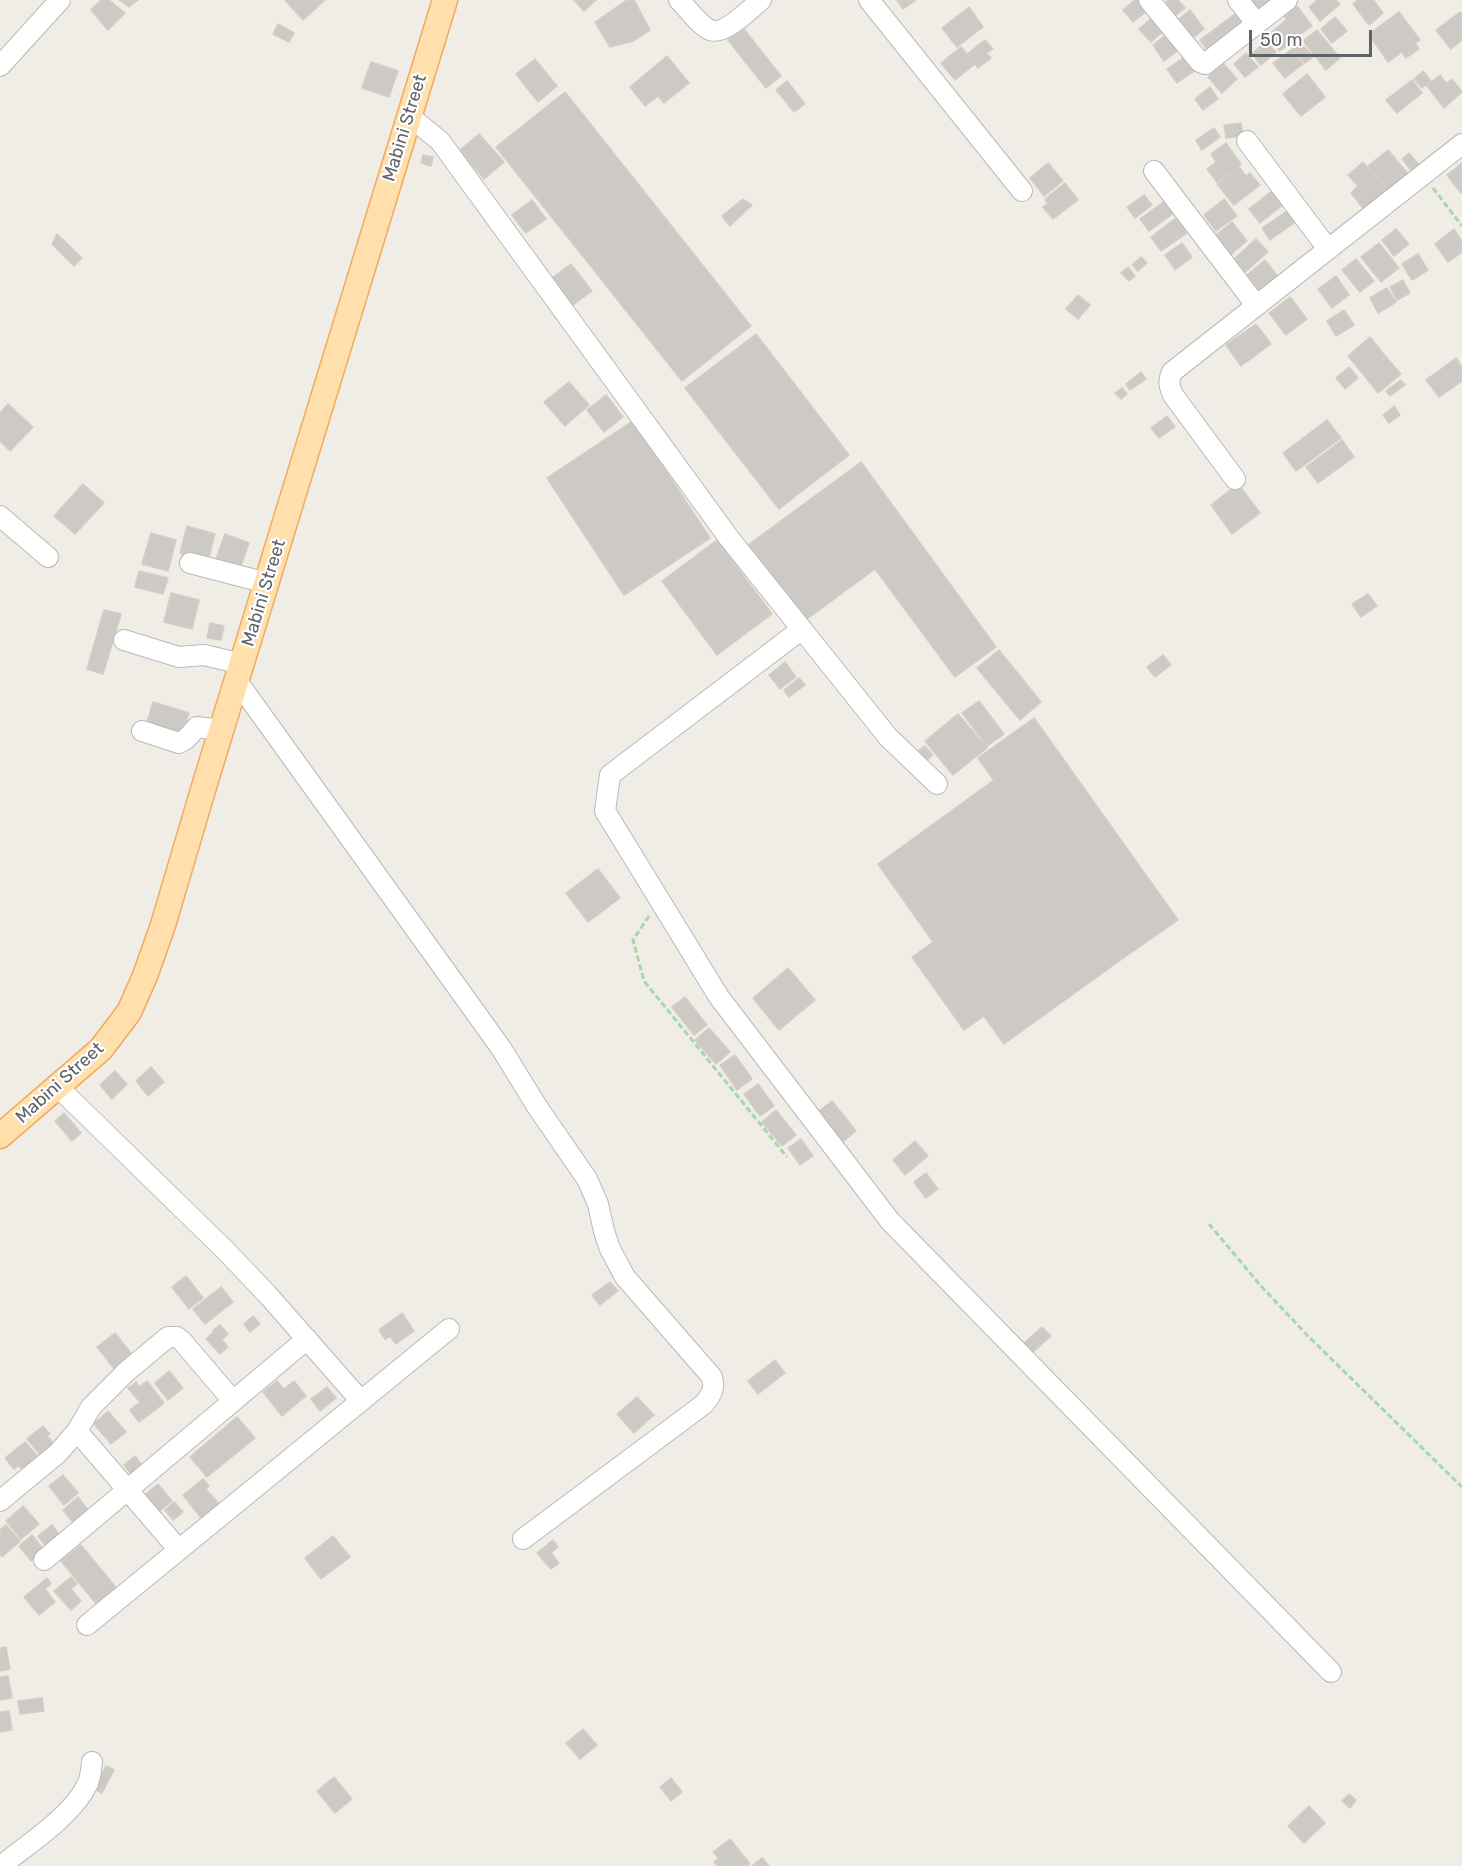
<!DOCTYPE html>
<style>
body{margin:0}
#map{position:relative;width:1462px;height:1866px;overflow:hidden;background:#f0ece6;font-family:Rubik,sans-serif}
canvas{display:block}
.scale{position:absolute;left:1249px;top:30px;width:123px;height:27px;box-sizing:border-box;border:3px solid #5d6366;border-top:0;padding-left:8px;font-size:18px;line-height:21px;white-space:nowrap;color:#5d6366;-webkit-text-stroke:4px #fff;paint-order:stroke}
</style>
<div id="map">
<canvas width="1462" height="1866"></canvas>
<div class="scale">50 m</div>
</div>
<script>
const ctx = document.querySelector('canvas').getContext('2d');
ctx.lineJoin = 'round';
function fill(path, color) {
  ctx.fillStyle = color;
  ctx.fill(path, 'evenodd');
}
function trace(path, color, width, dash) {
  ctx.strokeStyle = color;
  ctx.lineWidth = width;
  ctx.lineCap = dash ? 'butt' : 'round';
  ctx.setLineDash(dash || []);
  ctx.stroke(path);
}
function drawText(font, color, halo, rows, align = 'center') {
  ctx.font = font + ' Rubik,sans-serif';
  ctx.lineWidth = 4.5;
  ctx.setLineDash([]);
  ctx.textBaseline = 'middle';
  ctx.strokeStyle = halo;
  ctx.fillStyle = color;
  for (const [text, x, y, turn = 0] of rows) {
    ctx.save();
    ctx.translate(x, y);
    ctx.rotate((+turn || 0) * Math.PI / 180);
    ctx.textAlign = isNaN(turn) ? turn : align;
    if (halo) ctx.strokeText(text, 0, 0);
    ctx.fillText(text, 0, 0);
    ctx.restore();
  }
}
const building = new Path2D(`
 M101,0H109L125,13L108,30L91,10Z
 M119,0H138L129,7Z
 M285,0H325L303,20Z
 M574,0H596L584,11Z
 M627,0H634L650,30L633,41L610,47L595,22Z
 M897,0H916L903,9Z
 M1135,0H1146L1152,7L1133,22L1123,10Z
 M1169,0H1178L1185,8L1176,15L1166,2Z
 M1249,0H1273L1258,12Z
 M1317,0H1336L1340,4L1320,21L1309,7Z
 M1358,0H1373L1383,13L1369,25L1353,4Z
 M1297,6L1312,26L1299,35L1284,16Z
 M969,7L983,27L957,47L942,28Z
 M1190,10L1204,29L1193,38L1179,19Z
 M1399,12L1420,40L1415,43L1419,49L1406,58L1402,52L1388,62L1369,34Z
 M1460,12L1462,15V40L1451,49L1436,30Z
 M1235,14L1246,28L1211,55L1200,40Z
 M1154,16L1166,29L1151,42L1139,29Z
 M1335,17L1347,31L1332,43L1321,29Z
 M1286,20L1299,36L1280,51L1268,35Z
 M278,24L294,33L289,42L273,34Z
 M743,28L781,76L766,88L728,40Z
 M1317,30L1340,58L1326,70L1303,41Z
 M1168,33L1180,49L1164,61L1153,45Z
 M985,40L993,49L986,53L991,58L978,68L967,54Z
 M1266,41L1276,52L1261,65L1252,54Z
 M1301,43L1313,57L1305,63L1293,49Z
 M961,47L975,64L955,80L941,63Z
 M1292,49L1303,64L1285,78L1273,63Z
 M1246,53L1258,67L1245,77L1234,64Z
 M1187,55L1197,69L1177,83L1167,69Z
 M667,56L689,83L664,103L658,96L645,106L630,87Z
 M535,59L557,86L538,102L516,74Z
 M371,62L398,71L389,97L362,88Z
 M1223,63L1237,79L1222,93L1208,77Z
 M1423,71L1431,81L1422,88L1414,79Z
 M1307,74L1325,97L1301,116L1283,94Z
 M1440,75L1446,83L1452,79L1462,92L1444,108L1427,86Z
 M1412,80L1422,93L1397,113L1386,100Z
 M787,81L805,104L794,112L776,90Z
 M1210,87L1218,99L1203,110L1195,99Z
 M565,92L751,326L682,381L496,147Z
 M1241,123L1243,136L1226,138L1224,125Z
 M1214,128L1220,137L1202,150L1196,140Z
 M479,134L504,162L484,179L460,150Z
 M1226,143L1241,164L1217,182L1207,169L1216,162L1211,154Z
 M1388,150L1409,175L1389,191L1368,166Z
 M1409,153L1421,167L1414,174L1402,159Z
 M423,155L433,157L431,166L421,163Z
 M1363,162L1388,192L1365,211L1351,193L1358,186L1348,175Z
 M1048,163L1063,181L1044,196L1030,178Z
 M1462,163V192L1461,193L1447,175Z
 M1239,167L1246,176L1250,173L1260,185L1234,205L1217,184Z
 M1065,183L1078,200L1053,219L1043,207L1048,204L1045,199Z
 M1273,190L1284,204L1260,223L1249,209Z
 M1144,195L1152,205L1135,218L1127,207Z
 M743,199L752,205L730,226L722,216Z
 M1224,199L1237,216L1216,231L1204,215Z
 M532,200L546,219L526,233L512,215Z
 M1166,200L1175,212L1149,231L1140,219Z
 M1290,209L1298,220L1270,240L1262,228Z
 M1176,218L1187,233L1161,251L1151,237Z
 M1232,222L1247,241L1230,255L1215,236Z
 M1396,229L1409,244L1394,256L1382,240Z
 M1454,229L1462,241V252L1448,262L1435,244Z
 M57,234L82,258L74,266L52,244Z
 M1256,239L1268,252L1245,272L1234,259Z
 M1182,243L1192,257L1175,270L1165,255Z
 M1379,243L1399,268L1381,282L1361,257Z
 M1418,254L1428,270L1412,280L1402,264Z
 M1141,257L1147,263L1138,271L1132,265Z
 M1356,259L1374,281L1360,292L1342,270Z
 M1265,260L1279,278L1261,292L1247,275Z
 M571,264L592,291L573,305L552,278Z
 M1128,267L1135,276L1129,281L1121,273Z
 M1336,276L1349,295L1332,308L1318,289Z
 M1403,280L1410,293L1397,300L1390,287Z
 M1387,288L1396,302L1378,313L1370,298Z
 M1078,295L1090,305L1078,319L1066,309Z
 M1290,297L1307,319L1286,335L1269,313Z
 M1344,310L1354,325L1336,336L1327,321Z
 M1256,324L1271,344L1241,366L1226,345Z
 M756,334L849,455L779,509L685,388Z
 M1370,337L1386,357L1364,375L1348,356Z
 M1386,357L1401,374L1378,393L1364,375Z
 M1456,358L1462,367V381L1439,397L1426,380Z
 M1349,367L1358,378L1345,389L1336,378Z
 M1141,372L1146,379L1130,390L1126,384Z
 M1401,380L1405,385L1390,396L1386,391Z
 M569,382L589,405L565,426L544,402Z
 M1122,388L1127,394L1121,399L1115,393Z
 M606,395L623,417L604,432L587,410Z
 M8,404L33,427L10,451L0,441V413Z
 M1394,406L1400,415L1389,423L1383,415Z
 M1167,416L1175,427L1159,438L1151,428Z
 M1327,420L1341,438L1296,471L1283,453Z
 M633,421L710,538L624,595L547,478Z
 M1342,440L1354,457L1318,483L1306,467Z
 M861,462L996,647L955,677L875,569L803,622L748,545Z
 M83,484L104,503L75,534L54,516Z
 M1238,484L1260,513L1232,534L1211,505Z
 M187,526L215,534L208,561L180,553Z
 M151,533L176,540L168,571L142,564Z
 M225,534L249,543L239,571L215,562Z
 M717,540L772,614L717,655L662,581Z
 M139,571L168,578L163,594L135,587Z
 M171,593L199,600L192,629L164,622Z
 M1368,594L1377,606L1361,617L1352,604Z
 M104,610L121,614L103,674L87,669Z
 M210,623L224,626L221,640L207,638Z
 M999,650L1041,702L1020,720L977,668Z
 M1163,655L1171,665L1155,677L1147,667Z
 M785,662L796,677L780,689L769,675Z
 M799,678L805,685L789,697L784,690Z
 M979,701L1004,734L987,746L962,713Z
 M153,702L189,713L181,737L146,726Z
 M958,714L987,748L953,775L925,741Z
 M1034,718L1178,920L1122,959L978,758Z
 M925,746L933,755L927,760L919,750Z
 M994,780L1122,959L1004,1044L984,1016L964,1030L912,957L933,942L878,864Z
 M598,869L620,898L588,922L566,893Z
 M788,968L815,1000L779,1030L753,998Z
 M685,997L707,1025L694,1035L672,1007Z
 M709,1028L730,1052L716,1064L695,1040Z
 M735,1055L752,1079L737,1090L720,1065Z
 M151,1067L164,1082L148,1096L136,1081Z
 M115,1071L127,1084L112,1099L100,1085Z
 M758,1084L774,1106L760,1116L744,1094Z
 M832,1101L856,1131L840,1144L815,1114Z
 M776,1110L796,1135L782,1146L762,1122Z
 M64,1113L81,1133L72,1141L55,1121Z
 M801,1139L813,1156L800,1165L788,1148Z
 M915,1141L928,1156L905,1175L893,1160Z
 M926,1173L938,1189L926,1198L914,1182Z
 M186,1276L203,1298L189,1309L172,1287Z
 M610,1282L618,1291L600,1305L592,1295Z
 M221,1287L233,1302L205,1324L193,1309Z
 M402,1313L414,1331L396,1344L390,1336L385,1339L379,1330Z
 M253,1316L260,1324L250,1332L244,1324Z
 M220,1325L228,1334L222,1340L213,1330Z
 M1042,1327L1051,1336L1032,1353L1023,1344Z
 M214,1331L228,1347L220,1354L206,1339Z
 M115,1333L134,1357L116,1371L97,1347Z
 M775,1360L785,1373L758,1394L748,1381Z
 M169,1371L183,1388L168,1400L155,1383Z
 M147,1381L164,1403L150,1414L128,1388L136,1382L139,1387Z
 M277,1381L284,1389L294,1381L306,1396L282,1416L263,1392Z
 M327,1387L336,1398L320,1411L311,1399Z
 M637,1397L654,1415L634,1433L617,1414Z
 M140,1402L150,1414L139,1422L130,1410Z
 M108,1411L126,1432L111,1444L94,1424Z
 M237,1417L255,1438L207,1477L190,1457Z
 M43,1426L50,1434L47,1436L57,1447L43,1458L27,1439Z
 M25,1442L39,1458L26,1475L19,1465L14,1469L5,1458Z
 M135,1456L142,1465L131,1474L124,1465Z
 M63,1475L78,1493L64,1505L49,1486Z
 M203,1479L209,1486L206,1489L219,1504L201,1518L183,1495Z
 M158,1484L172,1501L156,1514L142,1497Z
 M78,1497L92,1515L77,1527L63,1510Z
 M174,1502L183,1512L173,1520L165,1510Z
 M23,1506L39,1524L21,1539L6,1521Z
 M6,1525L20,1541L2,1557L0,1554V1530Z
 M52,1525L61,1537L47,1548L38,1536Z
 M32,1535L44,1550L31,1561L19,1546Z
 M333,1536L350,1557L321,1579L305,1558Z
 M553,1540L558,1547L551,1553L559,1563L551,1569L537,1553Z
 M81,1545L118,1590L98,1606L61,1561Z
 M71,1577L77,1584L71,1589L81,1601L71,1610L54,1591Z
 M47,1578L51,1584L45,1589L55,1602L39,1615L24,1597Z
 M6,1647L10,1669L0,1671V1648Z
 M8,1676L12,1698L0,1700V1677Z
 M42,1698L44,1711L20,1714L18,1701Z
 M9,1711L12,1730L0,1732V1712Z
 M583,1729L597,1745L580,1759L566,1743Z
 M106,1766L114,1770L102,1793L94,1789Z
 M334,1777L352,1799L335,1813L317,1791Z
 M671,1778L682,1792L671,1801L660,1787Z
 M1349,1794L1356,1800L1350,1808L1342,1801Z
 M1309,1806L1325,1823L1304,1843L1288,1826Z
 M730,1839L750,1864L747,1866H718L714,1862L719,1858L713,1852Z
 M762,1858L769,1866H752Z`);
const path = new Path2D(`
 M1433,188L1462,226
 M649,916L633,940L644,981L787,1157
 M1209,1224L1261,1286L1308,1336L1462,1487`);
const minor = new Path2D(`
 M679,0C687,8 700,26 710,30C724,36 750,9 761,0
 M869,0L1022,191
 M1149,0L1200,62L1205,64L1287,0
 M1238,0L1257,24
 M0,66L60,0
 M408,115L440,141L729,538L888,737L937,784
 M1247,141L1328,249
 M1154,171L1256,305
 M1235,479L1173,395C1169,386 1168,381 1172,372L1462,144
 M0,516L48,557
 M190,563L267,583
 M802,629L610,775L605,811L719,997L890,1221L1331,1672
 M124,640L179,657L204,655L242,664
 M237,681L501,1048L538,1108L587,1179L598,1204L604,1231L610,1249L625,1277L712,1377C715,1389 712,1394 704,1404L523,1539
 M142,731L179,743L186,739L197,727L221,730
 M58,1087L225,1250L267,1294L361,1401
 M77,1431L179,1550
 M0,1501L58,1453L77,1431L91,1407L126,1372L168,1337H177L182,1341L233,1401
 M44,1560L307,1339
 M87,1625L449,1329
 M1,1866C28,1844 72,1816 87,1785C91,1778 91,1769 92,1762`);
const major = new Path2D(`
 M0,1136L101,1049L129,1012L145,976L163,925L206,780L445,0`);
const streetNames = [
 ["Mabini Street",405,128,-73],
 ["Mabini Street",264,593,-73],
 ["Mabini Street",60,1083,-42]
];
fill(building, '#cdc9c5');
trace(building, '#d5ccc4', 1.5);
trace(minor, '#b6babd', 22);
trace(major, '#f3a95c', 27);
trace(path, '#a5d9a8', 3, [6, 3]);
trace(minor, '#fff', 20);
trace(major, '#ffe0ac', 24);
drawText('18px', '#5d6366', '#fff', streetNames);
</script>
